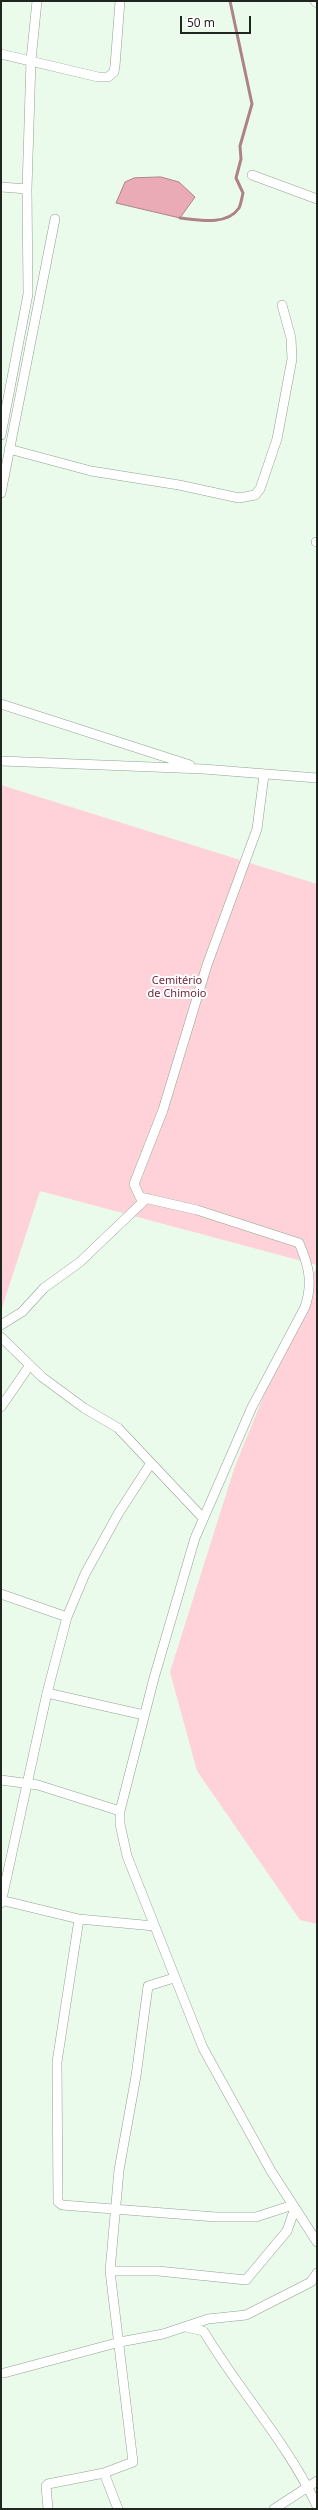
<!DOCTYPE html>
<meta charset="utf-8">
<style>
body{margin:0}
#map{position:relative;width:318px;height:2510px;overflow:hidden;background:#ebfbeb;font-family:"Noto Sans",sans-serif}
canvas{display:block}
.frame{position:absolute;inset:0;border:2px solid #1f251f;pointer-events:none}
.scale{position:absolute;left:180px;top:16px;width:71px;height:18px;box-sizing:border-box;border:2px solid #1f251f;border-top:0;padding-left:5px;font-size:12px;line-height:14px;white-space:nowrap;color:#1f251f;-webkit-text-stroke:3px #fff;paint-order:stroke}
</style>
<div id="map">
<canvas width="318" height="2510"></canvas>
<div class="frame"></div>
<div class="scale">50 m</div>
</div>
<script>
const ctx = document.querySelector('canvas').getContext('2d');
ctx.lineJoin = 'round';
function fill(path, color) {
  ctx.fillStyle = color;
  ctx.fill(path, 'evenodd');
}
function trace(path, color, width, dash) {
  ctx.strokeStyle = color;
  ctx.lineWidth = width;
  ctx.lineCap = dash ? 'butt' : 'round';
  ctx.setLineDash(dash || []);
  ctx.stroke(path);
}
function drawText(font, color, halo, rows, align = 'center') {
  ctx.font = font + ' "Noto Sans",sans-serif';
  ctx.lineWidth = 4;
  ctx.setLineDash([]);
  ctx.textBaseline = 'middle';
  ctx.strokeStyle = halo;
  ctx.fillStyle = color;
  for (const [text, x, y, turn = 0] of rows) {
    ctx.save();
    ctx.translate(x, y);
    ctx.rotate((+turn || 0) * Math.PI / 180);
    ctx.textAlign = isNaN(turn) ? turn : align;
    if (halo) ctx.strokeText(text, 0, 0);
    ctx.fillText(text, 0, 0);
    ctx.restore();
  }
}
const green = new Path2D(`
 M1,785L317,884V1924L300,1920L197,1771L170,1672L235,1466L317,1265L40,1191L1,1311Z`);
const water = new Path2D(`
 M161,177L179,182L195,197L180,218L116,203L125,182L134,178Z`);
const stream = new Path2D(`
 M180,218C198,220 227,226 239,208C241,204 242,197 243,193L236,178L241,159L240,146L252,104L230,1`);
const minor = new Path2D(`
 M315,1L317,3
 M1,54L98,77H108L114,72L115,66L120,1
 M252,175L317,199
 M1,187L27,189
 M1,435L28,294L27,189L31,60L37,1
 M9,449L91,471L179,485L239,498L255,495L260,489L277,439L292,359L291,338L282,305
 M1,493L55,219
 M316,542H317
 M1,704L190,765
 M1,761L203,769L317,778
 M264,775L257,829L207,965L163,1110L134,1184L140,1197L197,1210L299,1243C309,1266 313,1283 305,1307L252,1407L195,1538L154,1678L120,1811V1824L127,1856L203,2048L271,2171L317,2242
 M1,1325L22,1312L44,1288L80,1262L147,1198
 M1,1337L42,1377L84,1408L118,1428L203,1518
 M1,1407L30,1365
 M1,1594L67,1617
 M47,1693L144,1715
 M1,1780L38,1785L120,1811
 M1,1900L79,1919L154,1926
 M1,1903L47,1693L67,1617L85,1574L118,1514L151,1463
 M79,1919L57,2062L58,2202L62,2205L216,2217H256L293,2205
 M110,2271H158L246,2280L287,2231L295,2208
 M186,2327L203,2331L206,2335C241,2393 288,2444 317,2506
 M4,2373L120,2342L163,2334L208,2319L246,2315L311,2282L317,2273
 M104,2473L118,2509
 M48,2509L46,2486L48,2484L104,2473L133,2462L110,2271L119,2170L136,2076L148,1986L174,1978
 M274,2509L317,2481`);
const parkNames = [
 ["Cemitério",177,981],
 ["de Chimoio",177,994]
];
fill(green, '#ffd2da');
fill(water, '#eaabb6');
trace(water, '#ad8389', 1);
trace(stream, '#ad8389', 3);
trace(minor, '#92a192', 10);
trace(minor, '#fff', 9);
drawText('11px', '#71273b', '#fff', parkNames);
</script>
